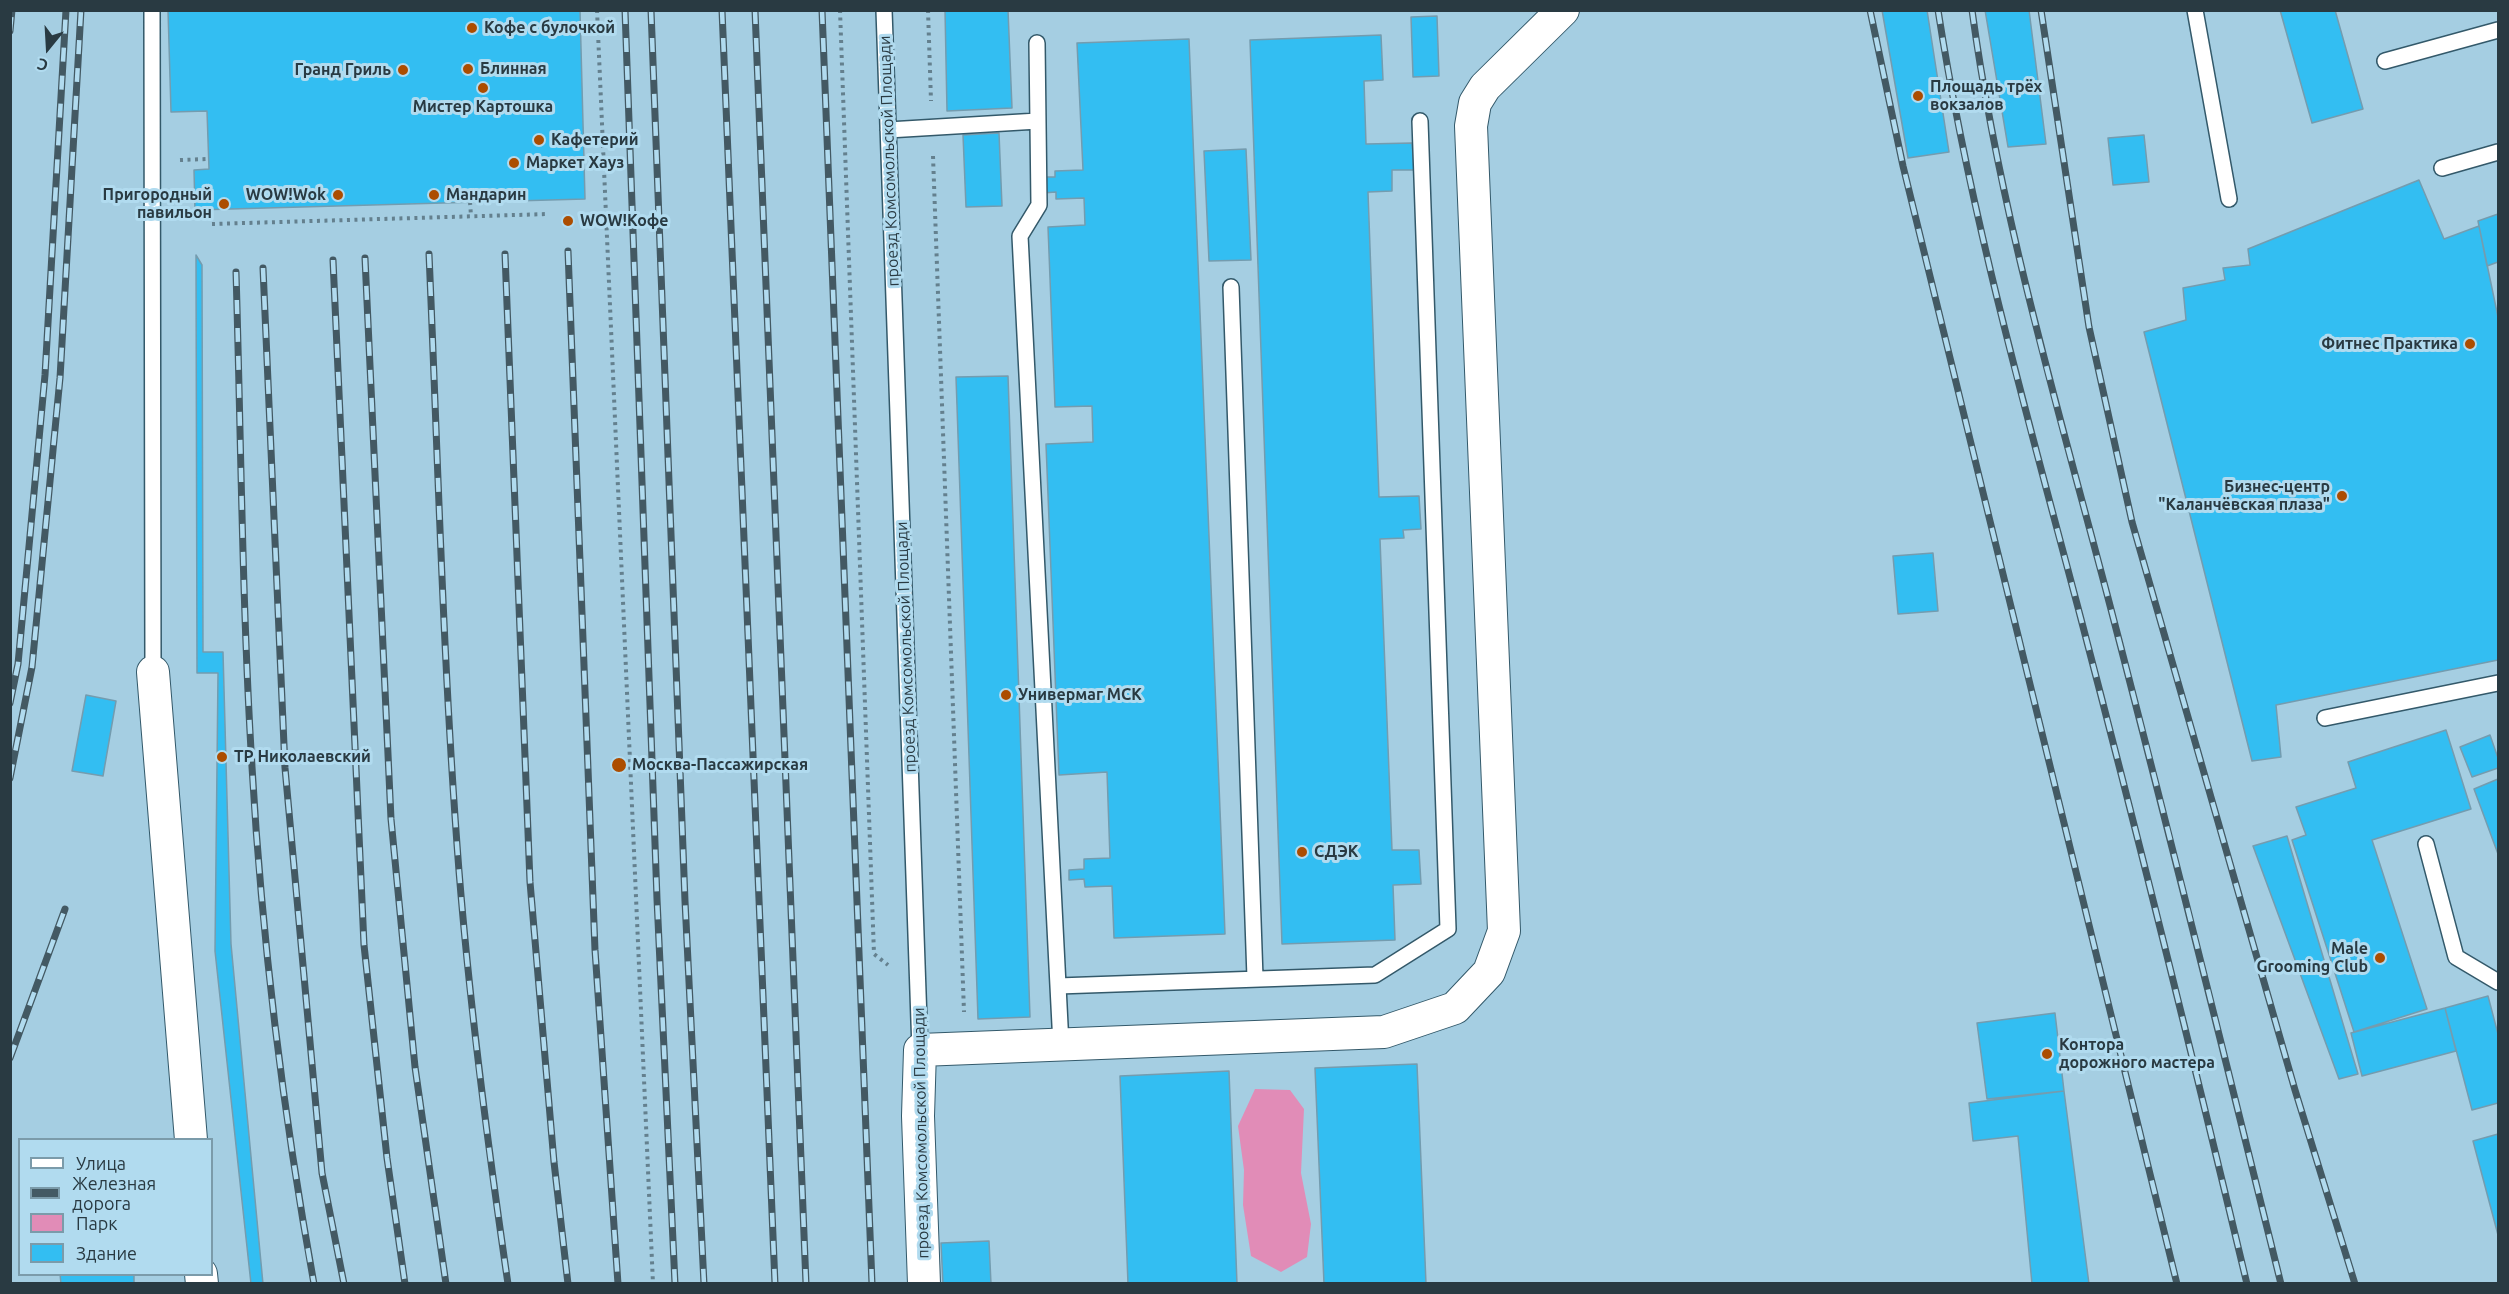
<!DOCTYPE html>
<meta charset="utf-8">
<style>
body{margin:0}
#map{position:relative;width:2509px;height:1294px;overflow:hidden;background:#a5cee2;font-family:Ubuntu,sans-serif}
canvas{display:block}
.frame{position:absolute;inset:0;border:12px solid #293a42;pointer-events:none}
.legend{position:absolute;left:18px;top:1138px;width:195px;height:138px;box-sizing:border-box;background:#b1dbef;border:2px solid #7b9baa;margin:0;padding:8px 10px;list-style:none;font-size:18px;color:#293a42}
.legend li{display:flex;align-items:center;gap:12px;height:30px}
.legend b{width:30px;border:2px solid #7b9baa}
.north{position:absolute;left:18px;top:18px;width:60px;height:60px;-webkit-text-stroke:4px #b1dbef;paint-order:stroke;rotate:198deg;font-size:16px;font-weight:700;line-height:24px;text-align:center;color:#293a42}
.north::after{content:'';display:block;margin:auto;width:21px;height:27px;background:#293a42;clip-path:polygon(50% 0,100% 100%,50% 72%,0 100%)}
</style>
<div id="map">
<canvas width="2509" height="1294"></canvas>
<div class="frame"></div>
<ul class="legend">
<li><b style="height:8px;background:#fff"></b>Улица</li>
<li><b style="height:8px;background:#435963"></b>Железная дорога</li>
<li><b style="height:16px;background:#e18cb7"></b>Парк</li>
<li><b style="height:16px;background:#33bef2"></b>Здание</li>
</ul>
<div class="north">С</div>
</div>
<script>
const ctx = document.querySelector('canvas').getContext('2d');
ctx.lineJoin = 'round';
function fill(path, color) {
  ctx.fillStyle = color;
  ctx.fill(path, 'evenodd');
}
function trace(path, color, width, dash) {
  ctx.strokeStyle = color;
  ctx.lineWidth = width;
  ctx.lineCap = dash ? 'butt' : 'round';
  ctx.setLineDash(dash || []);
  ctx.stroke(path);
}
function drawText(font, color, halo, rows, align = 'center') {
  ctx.font = font + ' Ubuntu,sans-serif';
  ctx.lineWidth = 6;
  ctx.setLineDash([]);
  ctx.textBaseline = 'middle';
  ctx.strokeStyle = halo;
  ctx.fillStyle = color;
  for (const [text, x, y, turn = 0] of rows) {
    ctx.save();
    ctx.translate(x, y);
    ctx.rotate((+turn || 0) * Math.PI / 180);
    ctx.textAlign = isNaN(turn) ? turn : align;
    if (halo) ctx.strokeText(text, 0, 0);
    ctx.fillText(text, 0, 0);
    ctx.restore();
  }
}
const green = new Path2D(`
 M1255,1089L1290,1090L1304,1109L1301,1173L1311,1224L1307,1257L1281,1272L1251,1256L1243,1205L1244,1170L1238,1126Z`);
const building = new Path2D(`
 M168,10H580L585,199L195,210L194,170L209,169L207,111L171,112Z
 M945,10H1008L1012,108L947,111Z
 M1882,10H1927L1949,152L1908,158Z
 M1985,10H2029L2046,144L2008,147Z
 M2280,10H2335L2363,109L2312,123Z
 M1437,16L1439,76L1413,77L1411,17Z
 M1381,35L1383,80L1364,81L1366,144L1412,143L1414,170H1392V191L1368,192L1379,497L1419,496L1421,529L1403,530L1404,538L1380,539L1392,850H1419L1421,884L1393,885L1395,940L1282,944L1250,40Z
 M1189,39L1225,934L1114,938L1112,886L1085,887L1084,879L1069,880V870L1084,869V859L1110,858L1107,772L1059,775L1046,444L1093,442L1092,406L1055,407L1048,227L1085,225L1084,198L1056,199V192L1042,193V177H1055V171L1083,170L1077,43Z
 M999,133L1002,206L966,207L963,135Z
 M2144,135L2149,182L2113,185L2108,138Z
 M1246,149L1251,260L1209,261L1204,151Z
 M2419,180L2444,239L2479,226L2498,317V660L2276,705L2281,757L2252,761L2144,332L2186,320L2183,288L2225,280L2223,268L2250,265L2248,249Z
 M2498,214V262L2487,266L2478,221Z
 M196,255L202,265L203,652H223L231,944L263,1284H251L215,951L218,673H197Z
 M1008,376L1030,1017L978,1019L956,377Z
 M1933,553L1938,611L1898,614L1893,556Z
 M86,695L116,701L103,776L72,771Z
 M2446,730L2471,809L2372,840L2427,1009L2354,1032L2292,840L2306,835L2296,807L2356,788L2348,762Z
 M2490,735L2498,758V768L2472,777L2460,747Z
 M2498,779V854L2474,789Z
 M2287,836L2358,1074L2339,1079L2253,846Z
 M2488,996L2498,1034V1103L2472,1110L2445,1008Z
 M2445,1008L2456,1051L2362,1076L2351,1033Z
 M2055,1013L2064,1091L1987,1099L1977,1023Z
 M1417,1064L1426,1284H1324L1315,1068Z
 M1229,1071L1237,1284H1128L1120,1076Z
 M2064,1091L2089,1284H2032L2018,1136L1973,1141L1969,1103Z
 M2498,1134V1235L2473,1141Z
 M989,1241L991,1284H943L941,1243Z
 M60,1274H134V1284H61Z`);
const path = new Path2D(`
 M597,10L653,1284
 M840,10L874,954L888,965
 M928,10L931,101
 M933,156L964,1012
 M180,160L208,159
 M470,202L471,216
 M212,224L549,214`);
const lane = new Path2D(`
 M152,10L153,672
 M884,10L920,1050
 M2195,10L2229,199
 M1037,43L1039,205L1020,236L1061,1045
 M2385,61L2498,30
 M888,130L1038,121
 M2442,168L2498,152
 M1231,287L1255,978
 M2325,718L2498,683
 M2426,844L2456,957L2498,982
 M1058,986L1375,975L1448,929L1420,121`);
const street = new Path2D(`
 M153,672L191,1140
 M201,1274L202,1284
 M924,1284L918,1116L920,1050L1384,1032L1455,1008L1489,972L1504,931L1471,126L1475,103L1485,87L1563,10`);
const rail = new Path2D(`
 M625,10L657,899L675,1284
 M651,10L685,901L704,1284
 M722,10L775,1284
 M755,10L806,1284
 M822,10L872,1284
 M1870,10L1903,166L2177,1284
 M1938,10C1970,216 2028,418 2081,619C2139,840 2194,1062 2247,1284
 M1972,10C1999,209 2056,401 2107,594C2167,823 2224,1054 2281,1284
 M2041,10L2089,327L2132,522L2295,1090L2355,1284
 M10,31L12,10
 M568,251L595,950L618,1284
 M429,254C438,460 443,666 459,871C470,1009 488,1147 508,1284
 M505,254L530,882L554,1162L568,1284
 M365,258L391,819L415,1067L446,1284
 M333,260L364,945L387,1158L405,1284
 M263,268L285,768L322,1173L344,1284
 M236,272C241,437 242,603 252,767C262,940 283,1113 314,1284
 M10,703L18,664L45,375L66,10
 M10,778L32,667L60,378L81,10
 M10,1058L65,909`);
const markers = [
 [472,28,6,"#ac4d00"],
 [468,69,6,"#ac4d00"],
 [403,70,6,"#ac4d00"],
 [483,88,6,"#ac4d00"],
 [1918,96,6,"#ac4d00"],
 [539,140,6,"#ac4d00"],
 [514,163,6,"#ac4d00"],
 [338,195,6,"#ac4d00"],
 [434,195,6,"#ac4d00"],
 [224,204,6,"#ac4d00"],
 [568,221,6,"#ac4d00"],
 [2470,344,6,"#ac4d00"],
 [2342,496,6,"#ac4d00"],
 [1006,695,6,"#ac4d00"],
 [222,757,6,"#ac4d00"],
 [619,765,8,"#ac4d00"],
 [1302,852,6,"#ac4d00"],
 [2380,958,6,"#ac4d00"],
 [2047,1054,6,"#ac4d00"]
];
const poiNames = [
 ["Кофе с булочкой",484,28],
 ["Блинная",480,69],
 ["Гранд Гриль",391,70,"right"],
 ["Площадь трёх",1930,87],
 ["вокзалов",1930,105],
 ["Мистер Картошка",483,107,"center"],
 ["Кафетерий",551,140],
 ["Маркет Хауз",526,163],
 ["Пригородный",212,195,"right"],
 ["павильон",212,213,"right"],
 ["WOW!Wok",326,195,"right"],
 ["Мандарин",446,195],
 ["WOW!Кофе",580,221],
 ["Фитнес Практика",2458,344,"right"],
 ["Бизнес-центр",2330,487,"right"],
 ["\"Каланчёвская плаза\"",2330,505,"right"],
 ["Универмаг МСК",1018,695],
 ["ТР Николаевский",234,757],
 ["Москва-Пассажирская",632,765],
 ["СДЭК",1314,852],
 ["Male",2368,949,"right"],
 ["Grooming Club",2368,967,"right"],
 ["Контора",2059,1045],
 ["дорожного мастера",2059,1063]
];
const streetNames = [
 ["проезд Комсомольской Площади",889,161,-92],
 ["проезд Комсомольской Площади",906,647,-92],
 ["проезд Комсомольской Площади",921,1133,-91]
];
fill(green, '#e18cb7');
fill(building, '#33bef2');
trace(building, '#749caf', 1.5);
trace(lane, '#33596a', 18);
trace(street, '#33596a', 34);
trace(path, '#64808e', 4, [3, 4.5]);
trace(lane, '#fff', 15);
trace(street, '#fff', 32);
trace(rail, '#435963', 7);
trace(rail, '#b1dbef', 4.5, [14]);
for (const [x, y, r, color] of markers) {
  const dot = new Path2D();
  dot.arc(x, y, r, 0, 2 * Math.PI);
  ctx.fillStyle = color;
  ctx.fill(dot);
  trace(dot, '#b1dbef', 2);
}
drawText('bold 16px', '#293a42', '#b1dbef', poiNames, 'left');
drawText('16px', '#293a42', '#b1dbef', streetNames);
</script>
